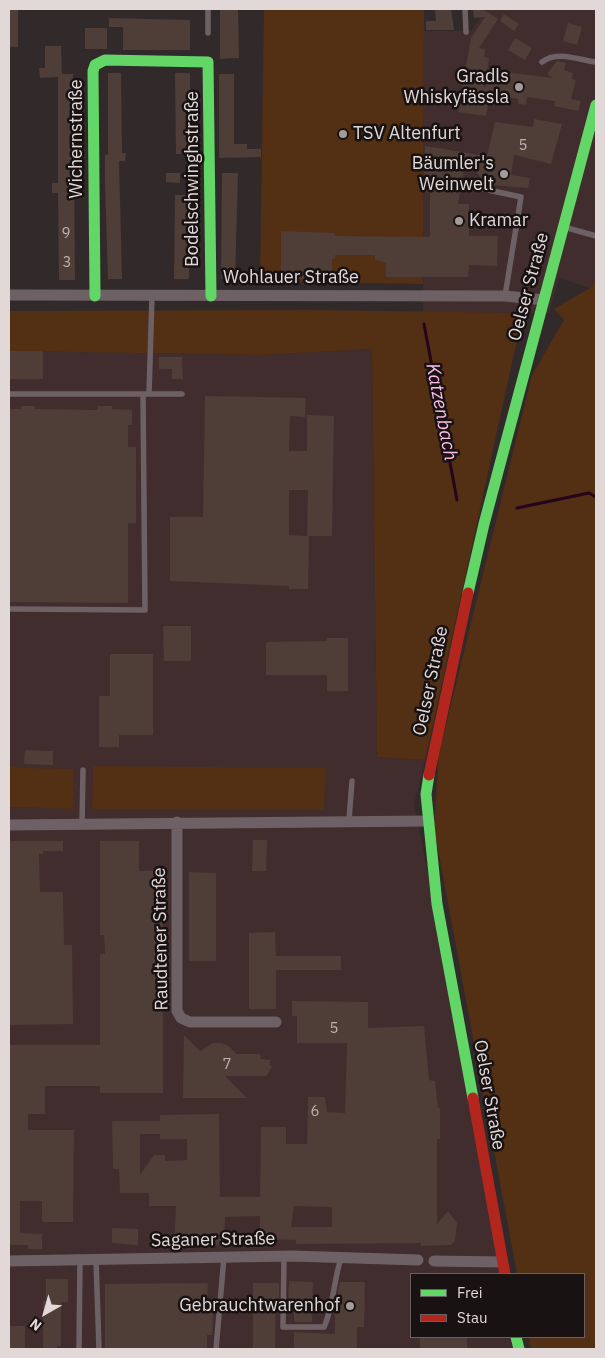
<!DOCTYPE html>
<meta charset="utf-8">
<style>
body{margin:0}
#map{position:relative;width:605px;height:1358px;overflow:hidden;background:#322a2a;font-family:"IBM Plex Sans",sans-serif}
canvas{display:block}
.frame{position:absolute;inset:0;border:10px solid #e2d8d8;pointer-events:none}
.legend{position:absolute;left:410px;top:1273px;width:175px;height:65px;box-sizing:border-box;background:#181212;border:1px solid #696161;margin:0;padding:6px 9px;list-style:none;font-size:15px;color:#e2d8d8}
.legend li{display:flex;align-items:center;gap:10px;height:25px}
.legend b{width:25px;border:1px solid #696161}
.north{position:absolute;left:20px;top:1288px;width:50px;height:50px;-webkit-text-stroke:4px #181212;paint-order:stroke;rotate:218deg;font-size:14px;font-weight:700;line-height:20px;text-align:center;color:#e2d8d8}
.north::after{content:'';display:block;margin:auto;width:18px;height:22px;background:#e2d8d8;clip-path:polygon(50% 0,100% 100%,50% 72%,0 100%)}
</style>
<div id="map">
<canvas width="605" height="1358"></canvas>
<div class="frame"></div>
<ul class="legend">
<li><b style="height:6px;background:#63d668"></b>Frei</li>
<li><b style="height:6px;background:#b3261e"></b>Stau</li>
</ul>
<div class="north">N</div>
</div>
<script>
const ctx = document.querySelector('canvas').getContext('2d');
ctx.lineJoin = 'round';
function fill(path, color) {
  ctx.fillStyle = color;
  ctx.fill(path, 'evenodd');
}
function trace(path, color, width, dash) {
  ctx.strokeStyle = color;
  ctx.lineWidth = width;
  ctx.lineCap = dash ? 'butt' : 'round';
  ctx.setLineDash(dash || []);
  ctx.stroke(path);
}
function drawText(font, color, halo, rows, align = 'center') {
  ctx.font = font + ' "IBM Plex Sans",sans-serif';
  ctx.lineWidth = 5;
  ctx.setLineDash([]);
  ctx.textBaseline = 'middle';
  ctx.strokeStyle = halo;
  ctx.fillStyle = color;
  for (const [text, x, y, turn = 0] of rows) {
    ctx.save();
    ctx.translate(x, y);
    ctx.rotate((+turn || 0) * Math.PI / 180);
    ctx.textAlign = isNaN(turn) ? turn : align;
    if (halo) ctx.strokeText(text, 0, 0);
    ctx.fillText(text, 0, 0);
    ctx.restore();
  }
}
const built = new Path2D(`
 M487,9H596V279L590,288L559,278L549,313H423L424,31H471Z
 M372,349L377,757L425,760L414,804L510,1274H411V1337H522L525,1349H9V807L73,809L23,768L9,765V351L262,355ZM93,767L325,768L324,809H92Z`);
const green = new Path2D(`
 M264,9H424L423,284L260,281Z
 M596,279V1349H531L529,1337H584V1274H517L434,828L439,753L532,375L564,320L554,309L590,288Z
 M308,310L523,313L425,760L377,757L372,349L262,355L9,351V311Z
 M9,765L23,768L73,769V809L9,807Z
 M93,766L326,768L324,810L92,809Z`);
const stream = new Path2D(`
 M424,324L457,500
 M517,508L589,493L596,497`);
const building = new Path2D(`
 M9,9H18V47H9Z
 M220,9H238L239,58L220,59Z
 M435,9H451L454,30H426V21H436Z
 M473,9H482L498,19L479,48L485,49L484,57L489,58L484,89L495,71L553,78L547,74L557,61L566,63L564,70L573,73L572,79L576,80L571,99L581,101L578,111L554,106L555,101L527,97L526,105L518,104V99L490,94L486,116L458,112L471,38L485,17L474,18Z
 M504,14L519,24L514,31L500,21Z
 M109,18L190,20V50H123V27H109Z
 M568,23L582,27L577,45L563,41Z
 M85,28H107V49H85Z
 M515,38L532,48L525,60L508,50Z
 M45,46H61L62,74H73L75,280H59L58,193H52V183H58V77L40,78L39,68H45Z
 M108,73H121L122,153H126L125,161H119L122,279H108L105,182V154L108,155Z
 M175,73H190L191,154H176Z
 M219,74H234V144H247V149H261V157L219,158Z
 M534,119L562,124L551,164L514,155L511,175L530,178L528,188L480,184L481,178L466,159L458,204H469V236H498L497,266L469,265L468,277H386V263L375,260V255H335V259H332V280L281,279V231L335,233V236L430,237V193L424,192L425,146L487,156L495,122L533,127Z
 M166,173H180V183L166,182Z
 M222,173H238L235,279H221Z
 M175,195H191L189,279H174Z
 M9,351H43V379H9Z
 M159,357H182L183,379H172V369H159Z
 M205,396L306,398L305,417L290,416L289,451H307V415L334,416L332,536H309L308,589H289V586L170,581V517H203ZM289,490H308L307,536L289,535Z
 M21,406H35V409L98,410V406H112V409L132,410V425H128V447H136V523H128V603L9,602V409H21Z
 M163,626H191V661H164Z
 M327,638H348V691H327V675H266V642L327,641Z
 M110,654H153V735H119V747H99V696H110Z
 M25,750L53,751V765L24,764Z
 M253,840H267L266,871H252Z
 M9,841H63V851H43V854H39L40,892H63L64,945H72L73,1024L9,1025Z
 M100,841H139V871L163,870V1093H100V1086H45V1114H28V1130H74L73,1222H42V1201H20V1233L42,1234V1249H28V1245H9V1045H100V954H105L104,935H100Z
 M189,872L216,873V961H189Z
 M275,932L276,956H341V970H276V1009H249V933Z
 M292,1001L368,1002V1028L424,1026L429,1080L435,1081L438,1108H440V1139H437V1224L448,1211L457,1223L455,1241L451,1245L421,1246V1243L296,1244V1240L260,1239V1216L225,1217L224,1245L174,1244L176,1206H149V1193H120L119,1169H113L112,1121H160V1115L219,1114L220,1197H260L261,1127H286V1144H307L308,1097H325L327,1112L345,1113L347,1043H297V1016H292ZM140,1134H160V1139H187V1160L165,1161V1155H154L140,1175ZM294,1206L332,1207V1227H291Z
 M184,1035L200,1051L213,1043H222L230,1047L236,1054H260L261,1059L271,1060L269,1064L272,1067L266,1076H225L247,1098H183Z
 M112,1228L138,1229V1245L112,1243Z
 M46,1279H68V1302H61V1346H57V1349H43V1301H46Z
 M289,1281L313,1282L312,1322H294V1299H288Z
 M340,1282H365L364,1327H357V1349H294V1332L335,1334V1306Z
 M208,1283L207,1301H214L212,1335H207V1349H105V1284Z
 M253,1283H279V1299H276L275,1349H253Z
 M9,1326H25V1349H9Z
 M420,1337H467V1349H420Z`);
const lane = new Path2D(`
 M465,9L466,32
 M208,33V9
 M542,62C557,50 579,60 596,62
 M479,188L521,197L505,296
 M564,227L596,236
 M9,394H182
 M149,394L152,296
 M9,609L145,610L143,394
 M349,820L352,781
 M82,824L83,770
 M284,1256L283,1327H324C333,1308 334,1279 341,1258
 M96,1259L99,1349
 M79,1349L80,1260
 M216,1349L224,1257`);
const street = new Path2D(`
 M9,295L505,296L544,300
 M177,822V1011L181,1018L190,1022H276
 M9,825L427,821
 M9,1261L292,1256L418,1260
 M434,1261L502,1262`);
const fast = new Path2D(`
 M95,296L93,71L95,65L105,60L208,62L211,296
 M468,593L484,524L596,105
 M429,775L426,794L437,904L473,1098
 M516,1337L519,1349`);
const jam = new Path2D(`
 M429,775L468,593
 M473,1098L505,1274`);
const markers = [
 [519,87,5,"#a49b9b"],
 [343,134,5,"#a49b9b"],
 [504,174,5,"#a49b9b"],
 [459,221,5,"#a49b9b"],
 [350,1306,5,"#a49b9b"]
];
const numberNames = [
 ["5",523,146],
 ["9",66,234],
 ["3",67,263],
 ["5",334,1029],
 ["7",227,1065],
 ["6",315,1112]
];
const poiNames = [
 ["Gradls",509,77],
 ["Whiskyfässla",509,98],
 ["TSV Altenfurt",353,134,"left"],
 ["Bäumler's",494,164],
 ["Weinwelt",494,185],
 ["Kramar",469,221,"left"],
 ["Gebrauchtwarenhof",340,1306]
];
const streetNames = [
 ["Wichernstraße",77,139,-90],
 ["Bodelschwinghstraße",193,179,-90],
 ["Wohlauer Straße",291,278],
 ["Oelser Straße",529,287,-75],
 ["Oelser Straße",431,681,-78],
 ["Raudtener Straße",161,939,-91],
 ["Oelser Straße",489,1095,80],
 ["Saganer Straße",213,1240,-1]
];
const waterNames = [
 ["Katzenbach",441,412,79]
];
fill(built, '#412d2d');
fill(green, '#532f14');
trace(stream, '#24051d', 3);
fill(building, '#4f3d38');
trace(lane, '#6e6166', 5.5);
trace(street, '#6e6166', 11);
trace(fast, '#63d668', 11);
trace(jam, '#b3261e', 11);
for (const [x, y, r, color] of markers) {
  const dot = new Path2D();
  dot.arc(x, y, r, 0, 2 * Math.PI);
  ctx.fillStyle = color;
  ctx.fill(dot);
  trace(dot, '#181212', 2);
}
drawText('15px', '#bdb1b0', null, numberNames);
drawText('18px', '#e2d8d8', '#181212', poiNames, 'right');
drawText('18px', '#e2d8d8', '#181212', streetNames);
drawText('italic 19px', '#fbbce7', '#181212', waterNames);
</script>
